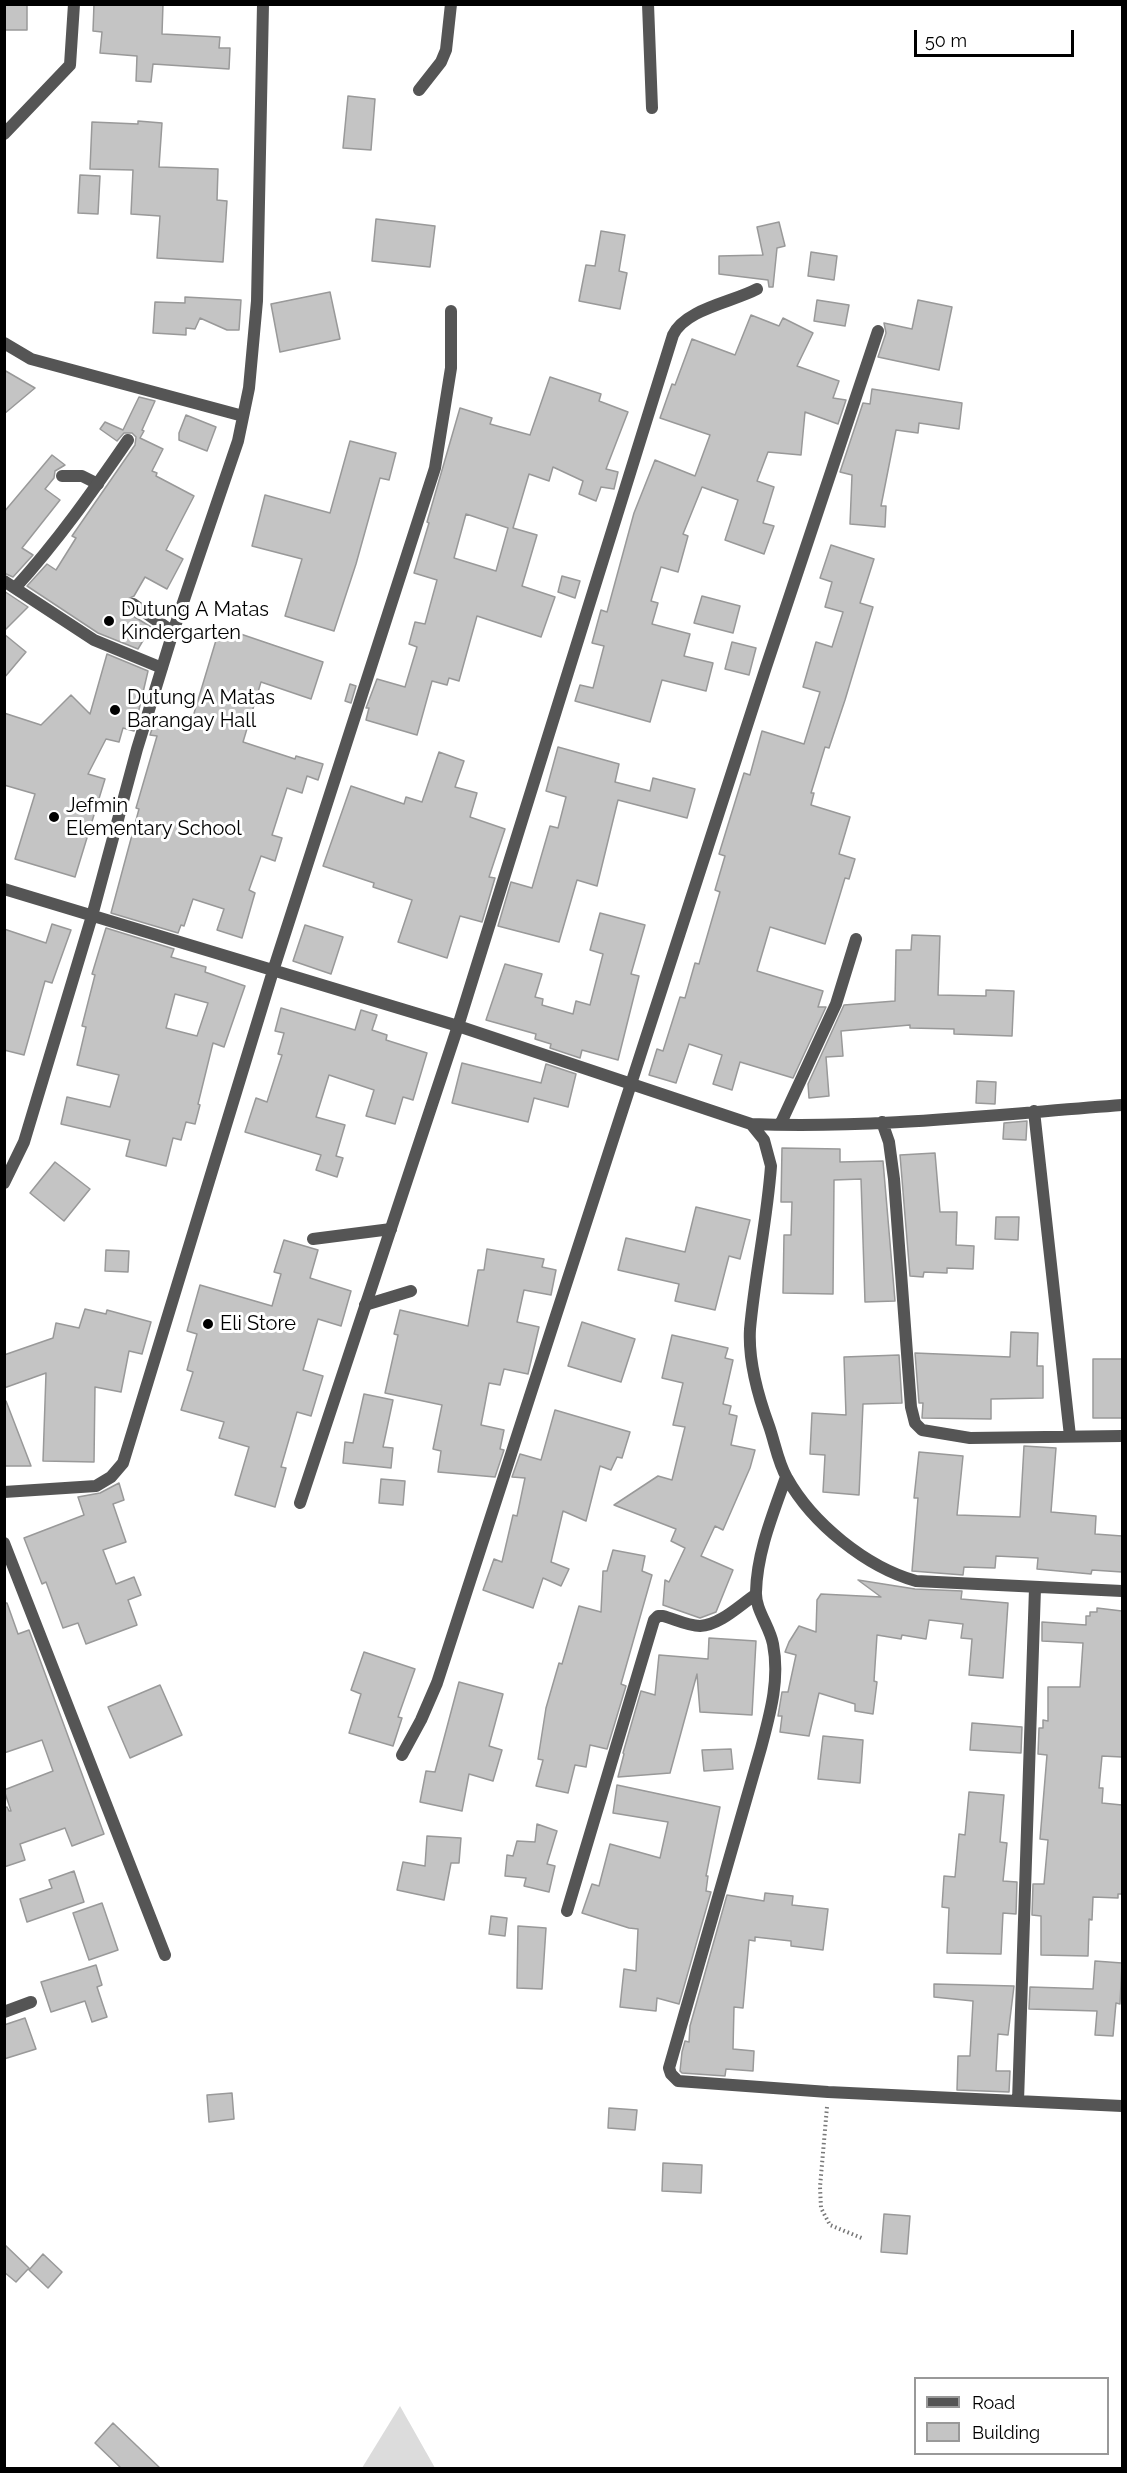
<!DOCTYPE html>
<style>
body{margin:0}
#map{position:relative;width:1127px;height:2473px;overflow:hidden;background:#fff;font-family:Raleway,sans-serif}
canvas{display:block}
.frame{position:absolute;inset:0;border:6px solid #000;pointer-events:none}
.legend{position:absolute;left:914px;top:2377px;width:195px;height:78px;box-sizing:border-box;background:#fff;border:2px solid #999;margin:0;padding:8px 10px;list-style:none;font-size:18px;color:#000}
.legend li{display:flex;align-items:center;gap:12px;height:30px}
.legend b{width:30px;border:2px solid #999}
.scale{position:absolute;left:914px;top:30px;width:160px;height:27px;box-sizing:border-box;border:3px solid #000;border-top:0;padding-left:8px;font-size:18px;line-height:21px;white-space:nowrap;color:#000;-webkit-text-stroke:4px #fff;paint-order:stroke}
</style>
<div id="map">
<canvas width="1127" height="2473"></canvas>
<div class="frame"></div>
<ul class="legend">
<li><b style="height:8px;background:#555"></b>Road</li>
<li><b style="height:16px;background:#c4c4c4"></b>Building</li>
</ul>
<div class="scale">50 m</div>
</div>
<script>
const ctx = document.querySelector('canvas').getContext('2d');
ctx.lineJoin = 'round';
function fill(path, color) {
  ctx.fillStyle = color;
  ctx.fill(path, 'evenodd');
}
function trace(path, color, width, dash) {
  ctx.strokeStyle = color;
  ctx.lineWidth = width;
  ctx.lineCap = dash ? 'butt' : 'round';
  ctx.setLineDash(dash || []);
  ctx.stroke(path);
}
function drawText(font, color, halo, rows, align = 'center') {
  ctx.font = font + ' Raleway,sans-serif';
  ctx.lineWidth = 6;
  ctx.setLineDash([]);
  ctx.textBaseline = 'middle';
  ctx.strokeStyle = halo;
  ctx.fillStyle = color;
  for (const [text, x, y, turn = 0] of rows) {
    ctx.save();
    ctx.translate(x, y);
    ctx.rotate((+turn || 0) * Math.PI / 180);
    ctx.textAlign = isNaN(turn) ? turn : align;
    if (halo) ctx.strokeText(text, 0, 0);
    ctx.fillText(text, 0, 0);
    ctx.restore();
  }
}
const green = new Path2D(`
 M400,2406L435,2468H362Z`);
const building = new Path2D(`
 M4,4H27V30H4Z
 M94,4H163L162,34L220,37L219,48H230L229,69L153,64L151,82L136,81L137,56L100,53L102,32L93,31Z
 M348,96L375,99L371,150L343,148Z
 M138,121L162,123L159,167L218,169L217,200L227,201L223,262L157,258L160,216L131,214L133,170L90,169L92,122L138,124Z
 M80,175L100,176L98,214L78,213Z
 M376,219L435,226L430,267L372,261Z
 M779,222L785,246L777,248L773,287H769L768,280L719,274V256L763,255L757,227Z
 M601,231L625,235L619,271L627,273L620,309L579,301L586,265L595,266Z
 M811,252L837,256L834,280L808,276Z
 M330,292L340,339L280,352L271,304Z
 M185,297L241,300L239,330H227L200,318L195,329L186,328V335L153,333L155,302L185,303Z
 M817,300L849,305L845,326L814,321Z
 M918,300L952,307L939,370L878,357L886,333L884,323L912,329Z
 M751,315L779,326L783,318L813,333L797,366L839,381L833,398L846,400L838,424L805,412L801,455L768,452L757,481L774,487L763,523L774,526L764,554L725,540L738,500L702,487L683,534L688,536L678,572L661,567L651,601L658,603L652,624L690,634L684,656L713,663L706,691L662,680L650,722L575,701L580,685L593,688L604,646L592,643L601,610L607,612L634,513L655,460L695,476L710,435L660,418L672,384L675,385L692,339L735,355Z
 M4,370L35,388L4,414Z
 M550,377L601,394L599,401L628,412L606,469L618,472L614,489L601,487L596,501L579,494L583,481L553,467L549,481L529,474L513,528L537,535L522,586L555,597L541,637L477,616L459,681L449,678L447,685L432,681L417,735L366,720L369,708H366L377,679L405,687L417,647L409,644L415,622L425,624L437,580L414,573L429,523L427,522L460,408L492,418L490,424L530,435ZM466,514L508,528L496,571L454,558Z
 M872,389L962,403L959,429L919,423L918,433L896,430L881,506H886L885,527L850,524L852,475L840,472L863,403L870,404Z
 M139,397L155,401L142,430L144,431L140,438L163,449L152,471L157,473L156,476L194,496L166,550L183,559L167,589L145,577L134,596L126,600L125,611L151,627L138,649L98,633L27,586L47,564L56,570L76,538L72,536L135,445L136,437L132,433H124L117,441L100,429L105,422L123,430Z
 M186,415L216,427L207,451L179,440V433Z
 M350,441L396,453L389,480L380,478L356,564L334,631L285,616L302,559L252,546L265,495L330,513Z
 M52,455L65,465L55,471L54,478L45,489L60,500L22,548L33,555L13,577L4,573V512Z
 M831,545L874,559L860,603L873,607L845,700L829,748L825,747L811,793H814L811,805L850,817L839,854L855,859L849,879L845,878L825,944L770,927L757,971L823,991L818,1007H826L793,1078L740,1062L732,1090L713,1084L722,1055L689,1044L676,1083L649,1075L657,1049L663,1051L680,997L685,998L695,963L699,964L720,892L715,890L725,856L719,854L744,773L750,775L762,731L804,744L820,692L803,687L816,642L832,647L843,612L825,607L832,582L820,578Z
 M562,576L580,581L575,598L558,592Z
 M4,591L28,607L4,631Z
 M702,596L740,606L733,633L694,623Z
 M220,627L323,662L311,699L261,682L243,742L295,759L296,756L323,764L318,780L307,776L302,793L287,788L272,835L282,838L275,861L261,856L249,890L255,893L242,938L217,930L224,909L193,899L184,926L181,925L178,933L111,913L139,809L136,808L157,736L150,735L155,720L189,730Z
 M4,634L26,652L4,678Z
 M732,642L756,648L749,675L725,669Z
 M107,654L148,671L134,731L123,728L119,742L106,739L88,774L105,779L75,877L15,859L35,794L4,785V713L41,725L71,695L90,714Z
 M350,684L356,686L351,703L345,701Z
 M558,747L619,764L615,782L650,791L653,778L695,789L687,818L618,800L597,886L577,880L559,942L498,926L511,882L532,888L550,826L558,828L566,797L546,791Z
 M439,752L464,761L455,787L477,793L470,817L505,829L489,877L495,878L482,922L460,916L447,958L398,942L412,900L373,887L374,883L323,866L351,786L404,804L406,797L422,802Z
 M600,913L645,925L631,974L639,976L618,1060L582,1050L580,1058L550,1048L551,1044L535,1039L536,1034L486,1020L505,964L542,974L535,997L543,999L542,1005L573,1014L576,1001L590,1005L603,954L590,950Z
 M52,924L71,930L52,983L45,981L24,1055L4,1050V929L46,943Z
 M305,925L343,937L331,974L293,961Z
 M106,928L174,949L171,957L206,967L205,972L245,986L224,1047L213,1043L198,1104L200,1105L195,1124L186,1122L181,1140L173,1138L166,1166L126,1156L130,1140L61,1124L67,1097L110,1107L119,1075L77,1065L86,1027L82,1026L95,975L92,974ZM175,994L208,1003L197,1036L166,1028Z
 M912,935L940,936L938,995L986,996V990L1014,991L1012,1036L954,1034V1029L910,1028V1025L841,1031L843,1056L826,1057L829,1096L809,1098L808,1084L844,1005L895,1001L896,950H911Z
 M281,1008L355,1030L361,1010L377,1015L372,1030L387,1035L386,1040L427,1053L413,1100L403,1097L395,1124L366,1116L374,1090L329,1075L316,1117L345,1125L336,1156L343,1158L337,1177L316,1170L321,1155L245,1132L256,1098L267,1102L282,1055L278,1054L284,1033L275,1031Z
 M462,1063L541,1083L546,1064L576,1074L568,1107L534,1098L528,1122L452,1103Z
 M977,1081L996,1082L995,1104L976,1103Z
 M1027,1121L1026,1140L1003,1139L1004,1123Z
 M782,1148L840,1149V1162L883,1161L895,1301L865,1302L861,1179L834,1180L833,1294L783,1293L784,1235H791L792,1202H781Z
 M935,1153L940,1212H957L956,1245L974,1246L973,1269L947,1268V1273L924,1272L923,1277L910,1276L900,1155Z
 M55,1162L90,1189L64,1221L30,1193Z
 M696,1207L750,1220L740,1259L729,1256L715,1310L675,1301L679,1284L618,1270L626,1238L685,1252Z
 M996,1217H1019L1018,1240L995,1239Z
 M284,1240L318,1250L310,1278L351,1291L341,1326L318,1319L303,1370L323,1376L311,1416L297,1412L281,1467L286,1468L275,1507L235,1495L249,1447L219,1438L224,1422L181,1410L193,1372L187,1370L197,1334L187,1331L200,1285L272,1306L281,1274L274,1272Z
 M487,1249L544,1259L542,1267L556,1270L551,1295L524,1290L517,1322L539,1327L528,1374L504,1369L500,1385L489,1383L481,1425L504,1430L500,1449L504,1450L495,1477L438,1472L441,1451L433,1449L442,1405L385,1393L398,1335L394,1334L400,1310L468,1326L478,1270H484Z
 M106,1250L129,1251L128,1272L105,1271Z
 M85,1309L106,1314L107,1310L151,1322L142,1354L129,1351L121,1392L95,1387L94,1462L43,1461L46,1373L4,1388V1355L53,1338L56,1323L79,1328Z
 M582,1322L635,1339L621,1382L568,1366Z
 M1011,1332L1038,1333L1037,1366H1043V1398L991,1399V1419L922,1418L923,1403H919L915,1353L1010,1357Z
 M672,1335L728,1348L725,1358L733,1360L723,1404L731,1406L729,1414L737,1416L731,1445L755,1450L750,1468L723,1530L715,1526L701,1556L733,1570L716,1612L700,1618L663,1605L665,1580L669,1582L685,1548L671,1541L676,1529L614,1505L658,1476L672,1480L685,1427L673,1425L683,1383L662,1378Z
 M899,1355L902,1403L863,1404L859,1495L823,1492L825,1455L810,1454L812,1413L846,1415L844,1357Z
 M1093,1359H1122V1418H1093Z
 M364,1394L393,1400L383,1447L393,1448L391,1468L343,1463L345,1442L353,1443Z
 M4,1401H6L31,1466H4Z
 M555,1410L630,1432L622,1458L617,1457L611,1470L600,1466L586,1521L563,1511L551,1562L569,1569L561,1586L543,1578L533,1608L483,1590L494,1559L502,1562L513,1515L517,1516L525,1478L512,1477L520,1454L541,1460Z
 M1024,1446L1056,1448L1051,1512L1096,1516L1095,1534L1122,1536V1572L1092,1570L1091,1574L1037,1569L1038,1558L996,1556L995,1568L964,1567L963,1575L912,1571L918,1498H914L919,1452L963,1456L957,1515L1020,1517Z
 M381,1479L405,1481L403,1505L379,1503Z
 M119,1483L124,1500L113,1504L126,1542L103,1550L116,1584L134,1577L141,1595L128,1600L137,1625L86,1644L78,1623L63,1628L46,1582L42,1584L24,1538L84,1515L78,1497L100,1493Z
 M613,1550L645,1556L642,1571L652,1575L621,1684L626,1686L607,1749L590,1745L586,1767L575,1765L568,1793L536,1786L543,1760L538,1759L546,1708L559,1663L562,1664L579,1606L601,1612L603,1571H607Z
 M858,1580L915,1589L962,1591L961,1599L1008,1603L1003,1678L969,1675L972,1639L961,1638L963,1624L929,1620L926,1639L902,1635L901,1639L877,1635L874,1681L877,1682L873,1714L855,1711V1704L819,1693L809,1736L780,1732L782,1716H778L782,1692H788L796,1655L785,1652L789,1642L799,1626L816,1632L817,1600L821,1594L881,1597Z
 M4,1603H7L18,1634L29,1630L104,1834L72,1846L65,1828L20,1844L25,1860L4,1867V1808L7,1807L9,1811H11L4,1790L53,1771L42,1740L4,1753Z
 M1097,1608L1122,1611V1757L1102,1756L1099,1788H1103L1102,1803L1122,1805V1894H1118V1898L1093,1897L1092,1920L1089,1919L1088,1956L1041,1955V1916L1032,1915L1033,1884H1044L1048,1840L1040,1839L1047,1755L1038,1754L1039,1728H1043V1720L1048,1721V1687H1080L1083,1643L1042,1641V1622L1086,1625V1616H1090V1612H1097Z
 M709,1638L756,1641L752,1715L700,1712L697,1674L670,1773L618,1777L624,1754L623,1753L641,1691L655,1695L659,1655L708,1659Z
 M364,1652L415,1669L398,1717L402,1718L393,1746L349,1733L361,1694L351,1690Z
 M459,1682L503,1694L489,1746L502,1750L493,1781L469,1774L462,1811L420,1802L426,1771L435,1772Z
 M160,1685L182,1735L130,1758L108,1707Z
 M972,1723L1022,1727L1021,1753L970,1750Z
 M823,1736L863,1740L860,1783L818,1779Z
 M731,1749L733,1769L704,1771L702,1750Z
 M617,1785L720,1807L706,1876H708L706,1891L711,1892L679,2004L657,1998L656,2011L620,2007L624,1969L636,1971L638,1929L629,1928L582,1913L592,1884L599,1886L610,1844L660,1858L668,1822L613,1813Z
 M969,1792L1004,1795L1000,1842L1007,1843L1003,1881L1017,1882L1016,1914L1003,1913L1001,1954L947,1953L949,1908L942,1907L944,1876L955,1877L959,1834L965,1835Z
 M537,1824L557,1831L547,1864L555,1866L549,1892L524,1886L526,1878L505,1876L507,1855L513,1856L517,1841L535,1842Z
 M427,1836L461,1838L459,1863H451L444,1900L397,1890L403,1862L425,1866Z
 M74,1871L84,1902L27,1922L20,1899L52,1888L49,1880Z
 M765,1893L793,1896L792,1905L828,1909L823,1950L791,1946V1941L755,1937V1941L749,1940L743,2008L734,2007L733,2049L754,2051L753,2071L726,2069L725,2076L682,2073L680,2071L682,2052L685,2041L689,2042L690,2026L727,1895L764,1901Z
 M102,1903L118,1950L89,1960L73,1913Z
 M491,1916L507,1918L505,1936L489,1934Z
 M518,1926L546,1928L542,1989L517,1988Z
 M1095,1961L1122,1963L1120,2004L1116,2003L1113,2036L1095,2035L1097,2011L1029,2009L1030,1987L1093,1989Z
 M96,1965L102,1985L97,1987L107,2017L92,2022L85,2001L51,2012L41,1982Z
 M934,1984L1014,1986L1008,2035L998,2034L996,2071H1010L1009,2092L957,2090L958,2056H970L973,2001L934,1997Z
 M25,2018L36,2049L4,2059V2025Z
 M232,2093L234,2119L209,2122L207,2095Z
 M609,2108L637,2110L635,2130L608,2128Z
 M663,2163L702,2165L701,2193L662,2191Z
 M884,2214L910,2216L907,2254L881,2252Z
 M4,2244L29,2268L16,2282L4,2272Z
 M43,2254L62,2272L48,2288L29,2270Z
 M113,2423L161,2469H122L95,2443Z`);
const path = new Path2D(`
 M827,2107L820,2187L821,2208L830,2225L864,2239`);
const service = new Path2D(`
 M648,4L652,108
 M62,476H82L98,484
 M133,604L173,632
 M313,1239L391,1229
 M365,1305L411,1291`);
const minor = new Path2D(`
 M419,90L441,62L446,50L451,4
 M4,134L70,65L74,4
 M4,343L31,359L243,416
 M4,581L94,640L162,668
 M15,588C57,542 93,491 128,440
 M4,889L458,1026L751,1124L764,1140L771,1166C767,1221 755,1274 750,1329C748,1362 758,1396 769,1426C775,1443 778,1463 787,1478C812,1523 866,1567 916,1581L1122,1591
 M1034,1111L1070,1436
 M882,1122L889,1142L894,1179L911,1407L915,1423L922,1430L970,1438L1122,1436
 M751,1124C872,1129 1001,1114 1122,1105
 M780,1125L836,1004L856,939
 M4,1183L24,1142L92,916L137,749L173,632L238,441L249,388L257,301L263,4
 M786,1477C773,1514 757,1552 756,1592C755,1609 770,1627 773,1644C780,1680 770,1714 761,1748L669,2068L671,2074L678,2081L828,2092L1122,2106
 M4,1492L96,1486L111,1477L123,1463L273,971L435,468L451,368V311
 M300,1503L458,1026L673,335C685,309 733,302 757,289
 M4,1543L165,1955
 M402,1755L421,1720L437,1683L766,667L878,331
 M567,1911L654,1620L658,1616H663C674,1619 688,1626 700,1626C720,1625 740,1605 755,1595
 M4,2012L31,2002
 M1018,2101L1035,1588`);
const markers = [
 [109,621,6,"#000"],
 [115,710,6,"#000"],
 [54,817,6,"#000"],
 [208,1324,6,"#000"]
];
const poiNames = [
 ["Dutung A Matas",121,610],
 ["Kindergarten",121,633],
 ["Dutung A Matas",127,698],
 ["Barangay Hall",127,721],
 ["Jefmin",66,806],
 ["Elementary School",66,829],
 ["Eli Store",220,1324]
];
fill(green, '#dcdcdc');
fill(building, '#c4c4c4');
trace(building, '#999', 1.5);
trace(path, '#777', 4, [1.5, 3]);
trace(service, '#555', 12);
trace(minor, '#555', 12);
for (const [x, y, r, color] of markers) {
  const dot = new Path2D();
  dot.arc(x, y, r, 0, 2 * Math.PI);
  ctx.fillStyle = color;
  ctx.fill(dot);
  trace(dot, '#fff', 2);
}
drawText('20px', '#000', '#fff', poiNames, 'left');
</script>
